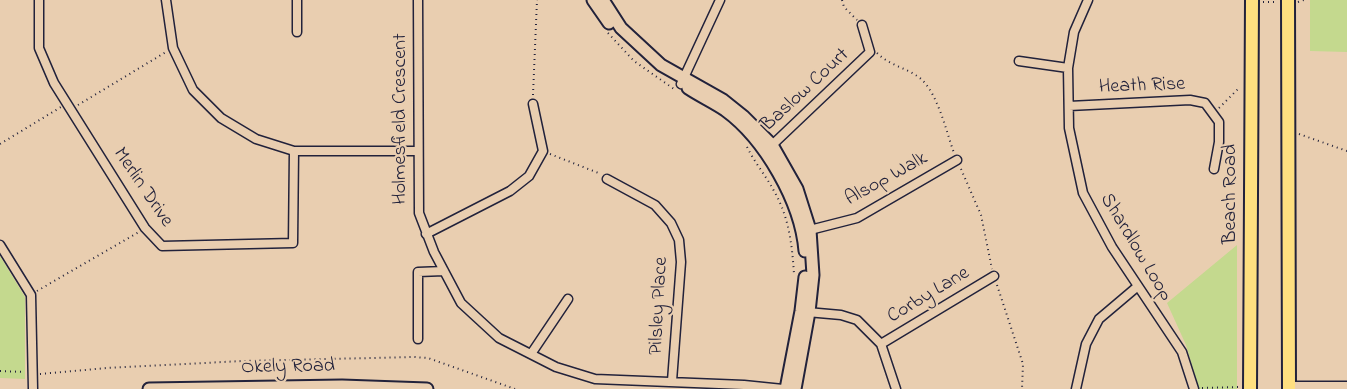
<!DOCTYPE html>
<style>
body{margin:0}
canvas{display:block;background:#e9ceb0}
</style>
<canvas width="1347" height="389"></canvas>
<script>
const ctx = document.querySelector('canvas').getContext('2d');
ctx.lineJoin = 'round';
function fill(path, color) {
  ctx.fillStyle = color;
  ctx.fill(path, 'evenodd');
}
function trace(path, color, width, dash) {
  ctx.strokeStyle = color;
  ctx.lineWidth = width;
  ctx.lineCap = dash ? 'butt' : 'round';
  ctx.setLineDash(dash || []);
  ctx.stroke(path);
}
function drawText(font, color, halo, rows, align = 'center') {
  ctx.font = font + ' "Indie Flower",sans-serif';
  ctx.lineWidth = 4.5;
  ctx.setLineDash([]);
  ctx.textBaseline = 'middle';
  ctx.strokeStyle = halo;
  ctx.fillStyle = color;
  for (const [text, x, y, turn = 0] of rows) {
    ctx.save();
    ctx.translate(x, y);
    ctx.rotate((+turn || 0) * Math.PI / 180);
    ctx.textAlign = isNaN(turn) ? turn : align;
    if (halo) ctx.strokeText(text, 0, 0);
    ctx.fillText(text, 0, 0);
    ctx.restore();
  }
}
const green = new Path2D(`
 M1310,0H1347V52L1310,51Z
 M1237,245V389H1199L1186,345L1167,303Z
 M0,256L25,297V379L0,378Z`);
const path = new Path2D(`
 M842,0L844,7L857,20
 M1263,2H1278
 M1298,2L1304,0
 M608,33L634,61L674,89
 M877,53C890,66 908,68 921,79C938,94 946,131 954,153
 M533,95L537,0
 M78,105L166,52
 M1219,108L1240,87
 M1299,134L1347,151
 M0,144L61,107
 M747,147C755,163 766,176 774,191C789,217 792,244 794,274
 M550,154L601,174
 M961,169L981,215L992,269
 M997,285L1023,364L1022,389
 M37,291L139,232
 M0,371L25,372
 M40,374L107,368L242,361L414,357L428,358L515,389
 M1202,388L1240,387`);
const street = new Path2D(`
 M39,0V48L54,83L145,228L162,246L293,243L294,151
 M166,0L173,48L193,90L221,118L256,139L294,151H418
 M297,0V32
 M418,0L419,213L434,252L461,303L499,338L556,367L595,379L744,385L783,389
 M1088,0L1074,32L1068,68L1069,128L1083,193L1112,247L1182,352L1194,389
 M1019,61L1068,68
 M681,84L720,0
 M1069,106L1190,100L1205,103L1219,122V142L1214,169
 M769,148L870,52L862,25
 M607,179L655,205L671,223L679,240L681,262L672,381
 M806,231L857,218L957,160
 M426,234L510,191L529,176L543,151L533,104
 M0,245L31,295L33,389
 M807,312L841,315L857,320L881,344L896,389
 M418,339V272L444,271
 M881,344L994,276
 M531,354L568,299
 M1289,386H1347
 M1076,389L1086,344L1099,319L1138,286`);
const secondary = new Path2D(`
 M593,0L609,23
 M603,0L621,28L661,65L723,100L743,116L772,145L797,189L810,230L813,275L809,312L795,389
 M688,88C700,96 713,102 725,110C765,139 801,202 805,251
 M149,389L342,386L427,389
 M786,389L801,311L805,277`);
const primary = new Path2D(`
 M1288,0L1289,389
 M1250,389L1252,0`);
const streetNames = [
 ["Heath Rise",1142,87,-2],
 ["Baslow Court",806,91,-43],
 ["Holmesfield Crescent",402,119,-90],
 ["Alsop Walk",887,180,-29],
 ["Merlin Drive",142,188,56],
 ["Beach Road",1232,194,-90],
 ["Shardlow Loop",1135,248,59],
 ["Corby Lane",929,296,-31],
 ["Pilsley Place",660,306,-87],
 ["Okely Road",288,368,-1]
];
fill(green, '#c4d98e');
trace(street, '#22223b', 11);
trace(secondary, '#22223b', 15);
trace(primary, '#22223b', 16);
trace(path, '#22223b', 2, [1, 4]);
trace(street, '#e9ceb0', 8);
trace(secondary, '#e9ceb0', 11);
trace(primary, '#fedf80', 12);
drawText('20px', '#22223b', '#e9ceb0', streetNames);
</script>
